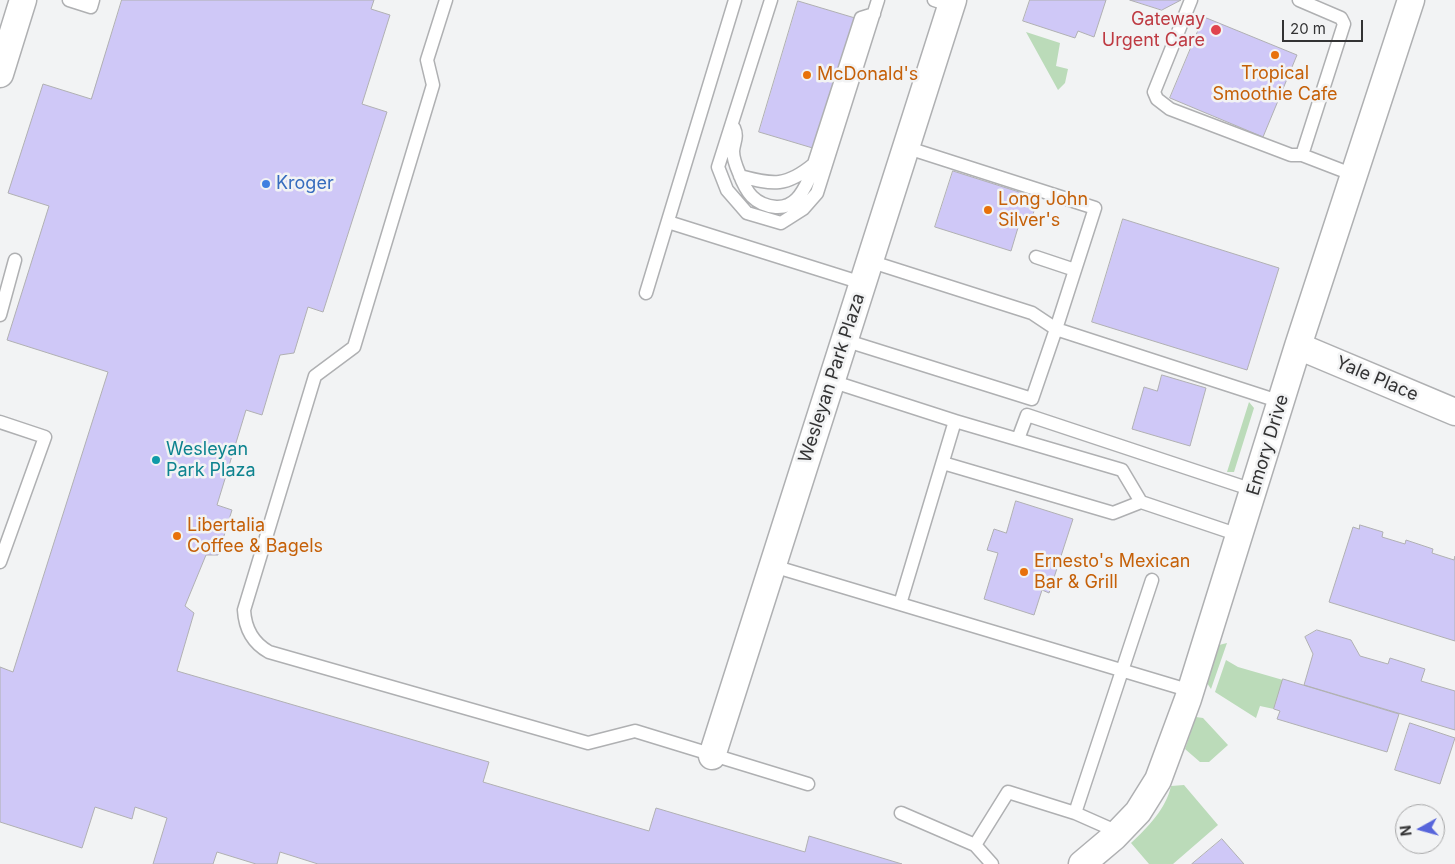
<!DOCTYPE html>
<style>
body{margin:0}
#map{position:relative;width:1455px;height:864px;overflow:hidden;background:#f2f3f4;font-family:Inter,sans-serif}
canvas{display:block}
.north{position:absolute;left:1395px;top:804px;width:50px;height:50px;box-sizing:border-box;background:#f2f3f4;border:1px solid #a6a6a7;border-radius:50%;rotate:263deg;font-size:14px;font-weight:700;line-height:20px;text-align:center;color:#333334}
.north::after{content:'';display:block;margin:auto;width:18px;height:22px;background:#5765db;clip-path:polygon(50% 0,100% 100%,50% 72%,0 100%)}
.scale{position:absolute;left:1282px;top:20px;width:81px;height:22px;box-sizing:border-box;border:2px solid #333334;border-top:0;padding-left:6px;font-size:15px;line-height:18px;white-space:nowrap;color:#333334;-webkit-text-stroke:4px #f2f3f4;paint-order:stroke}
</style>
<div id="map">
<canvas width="1455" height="864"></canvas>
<div class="north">N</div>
<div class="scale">20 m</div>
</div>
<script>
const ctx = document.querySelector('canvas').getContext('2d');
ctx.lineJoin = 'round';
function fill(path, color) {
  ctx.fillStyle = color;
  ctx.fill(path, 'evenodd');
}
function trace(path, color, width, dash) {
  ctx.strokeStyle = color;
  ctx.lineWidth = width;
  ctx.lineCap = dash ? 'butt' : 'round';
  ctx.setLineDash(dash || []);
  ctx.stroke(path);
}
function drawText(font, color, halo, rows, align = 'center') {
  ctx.font = font + ' Inter,sans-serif';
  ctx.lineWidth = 5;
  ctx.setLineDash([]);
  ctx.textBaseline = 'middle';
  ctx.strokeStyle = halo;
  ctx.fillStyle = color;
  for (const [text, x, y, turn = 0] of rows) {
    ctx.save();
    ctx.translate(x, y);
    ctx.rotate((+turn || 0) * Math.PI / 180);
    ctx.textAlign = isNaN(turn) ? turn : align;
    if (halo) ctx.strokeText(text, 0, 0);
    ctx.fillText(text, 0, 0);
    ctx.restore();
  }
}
const green = new Path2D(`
 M1026,32L1060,43L1056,66L1068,69L1065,83L1058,90Z
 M1249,402L1254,408L1234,472H1227Z
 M1227,643L1211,689L1207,683L1219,645Z
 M1226,660L1238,667L1283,680L1274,709L1260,706L1256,718L1215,692Z
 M1196,717L1203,718L1228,745L1209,762H1200L1185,749Z
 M1184,785L1218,825L1173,864H1149L1131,843C1147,828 1166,809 1171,786Z`);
const building = new Path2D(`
 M122,0H374L371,9L390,15L362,104L387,112L323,312L308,307L294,353L280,355L262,415L246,410L217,505L232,510L218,555H206L185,606L194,613L177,671L489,762L483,782L649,831L656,808L805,852L809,836L902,864H318L280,852L277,864H256L217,852L213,864H153L167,818L135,807L132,819L95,807L82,848L0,822V667L13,672L108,372L7,340L49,206L8,193L43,84L91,99Z
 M1030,0H1106L1094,37L1078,31L1075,38L1023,21Z
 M1130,0H1181L1162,10Z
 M798,1L855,18L816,149L759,132Z
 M1204,17L1297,55L1263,137L1170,98Z
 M953,171L1038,198L1030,224L1020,221L1011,251L935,227Z
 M1123,219L1279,268L1247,370L1092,322Z
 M1162,375L1206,388L1190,446L1132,429L1144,387L1157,391Z
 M1016,501L1073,519L1049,593L1042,590L1034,615L984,599L998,553L987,550L994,529L1006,533Z
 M1360,525L1383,532L1382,537L1405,544L1406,540L1433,549L1432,553L1454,560L1455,556V641L1329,602L1353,527L1359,529Z
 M1317,630L1351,640L1360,656L1388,664L1390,658L1425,669L1421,681L1455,691V730L1304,685L1313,654L1305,637Z
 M1283,679L1399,714L1387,752L1277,719L1280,711L1274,709Z
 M1410,723L1455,738L1440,784L1395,770Z
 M1222,839L1244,864H1192Z`);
const lane = new Path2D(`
 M69,0L91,7L93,0
 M446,0L427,60L433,85L354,347L315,376L244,610C245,628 253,643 269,652L588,743L635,731L808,784
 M771,0L718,167L727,190L747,213L781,223L803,209L817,193L878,0
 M934,0L952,6
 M1191,0L1154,92L1157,99L1170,109L1291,155H1302L1354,175
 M1299,0L1341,18L1344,24L1302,155
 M734,128C738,137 734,141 733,151C733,158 736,166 739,173C746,192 754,205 776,207C794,208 802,194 809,179L861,18L874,14
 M905,147L1095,208L1056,329L1281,402
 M740,176C774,185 786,187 814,164
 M668,222L862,283
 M1036,257L1075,270
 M646,293L735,0
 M0,315L15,260
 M844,340L1032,399L1056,329L1032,313L869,261
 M831,381L955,421L900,604
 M955,421L1122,470L1141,502
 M0,422L45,437L0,562
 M1018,439L1027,415L1253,490
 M943,463L1113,513L1141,502L1239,535
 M773,566L1191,691
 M901,813L975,845L992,864
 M1075,813L1118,832
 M975,845L1008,792L1075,813L1152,580`);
const street = new Path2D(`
 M0,74L23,0
 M1298,346L1455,412
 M712,756L953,0
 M1082,864L1114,837L1138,812L1158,780L1188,699L1298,346L1411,0`);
const markers = [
 [1216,30,6,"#e0444e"],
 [1275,55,5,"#e8710a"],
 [807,75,5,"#e8710a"],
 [266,184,5,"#3f7fe0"],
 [988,210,5,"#e8710a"],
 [156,460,5,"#0f9aa8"],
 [177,536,5,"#e8710a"],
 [1024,572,5,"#e8710a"]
];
const healthNames = [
 ["Gateway",1205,20],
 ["Urgent Care",1205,41]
];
const foodNames = [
 ["Tropical",1275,74,"center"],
 ["Smoothie Cafe",1275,95,"center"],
 ["McDonald's",817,75],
 ["Long John",998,200],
 ["Silver's",998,221],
 ["Libertalia",187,526],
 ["Coffee & Bagels",187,547],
 ["Ernesto's Mexican",1034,562],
 ["Bar & Grill",1034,583]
];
const shopNames = [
 ["Kroger",276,184]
];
const streetNames = [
 ["Wesleyan Park Plaza",832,378,-72],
 ["Yale Place",1377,379,23],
 ["Emory Drive",1268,445,-73]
];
const cultureNames = [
 ["Wesleyan",166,450],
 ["Park Plaza",166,471]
];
fill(green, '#bbdbb9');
fill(building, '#cfc8f7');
trace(building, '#b0b0b2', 1);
trace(lane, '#afb0b2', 15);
trace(street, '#afb0b2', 29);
trace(lane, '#fff', 12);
trace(street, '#fff', 26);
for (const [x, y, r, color] of markers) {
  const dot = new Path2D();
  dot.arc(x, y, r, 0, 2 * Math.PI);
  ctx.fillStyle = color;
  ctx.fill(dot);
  trace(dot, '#f2f3f4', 2);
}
drawText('18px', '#be3a42', '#f2f3f4', healthNames, 'right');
drawText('18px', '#c56008', '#f2f3f4', foodNames, 'left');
drawText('18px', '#366cbe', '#f2f3f4', shopNames, 'left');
drawText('18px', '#333334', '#f2f3f4', streetNames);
drawText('18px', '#0d838f', '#f2f3f4', cultureNames, 'left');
</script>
